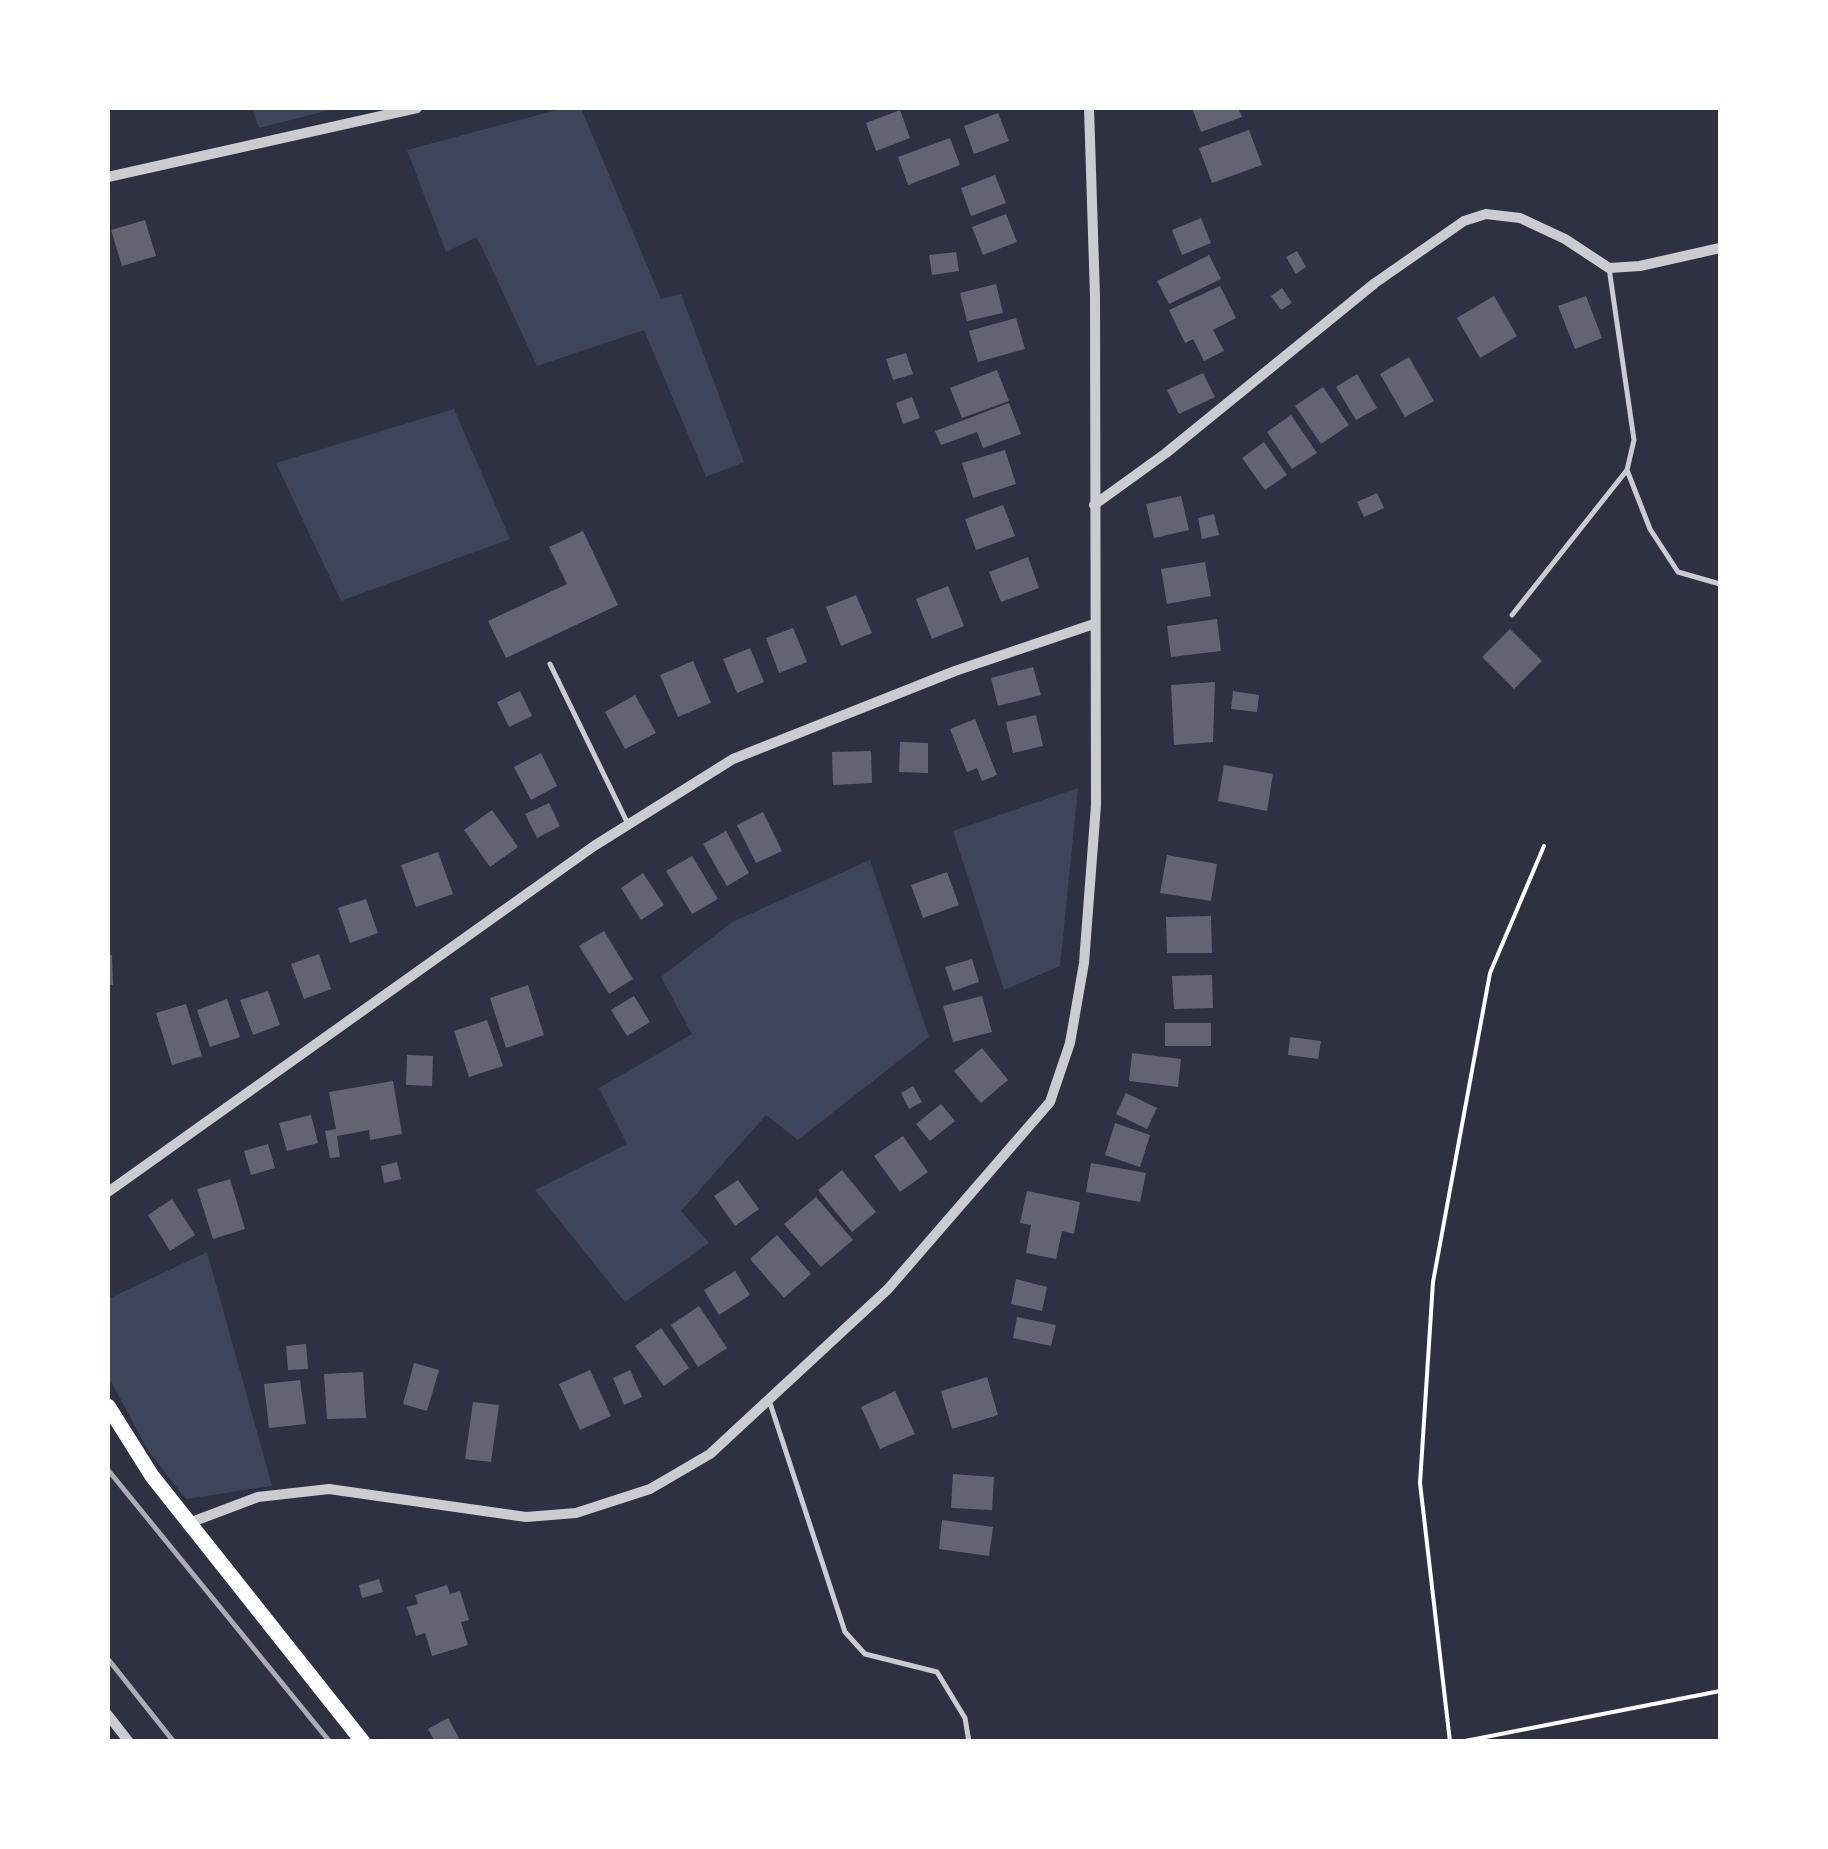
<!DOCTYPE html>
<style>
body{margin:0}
#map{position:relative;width:1828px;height:1849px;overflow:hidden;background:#2d3142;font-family:"Exo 2",sans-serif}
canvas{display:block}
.frame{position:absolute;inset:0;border:110px solid #fff;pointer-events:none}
</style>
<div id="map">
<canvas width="1828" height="1849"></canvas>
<div class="frame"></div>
</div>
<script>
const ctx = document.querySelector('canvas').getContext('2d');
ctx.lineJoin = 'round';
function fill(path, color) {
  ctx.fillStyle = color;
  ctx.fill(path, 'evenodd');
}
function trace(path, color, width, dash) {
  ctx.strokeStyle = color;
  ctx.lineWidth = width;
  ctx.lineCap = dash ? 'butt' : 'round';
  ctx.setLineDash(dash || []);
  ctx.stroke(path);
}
const green = new Path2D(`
 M252,108H338L259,128Z
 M564,108H581L661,299L681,294L744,462L706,477L644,330L537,366L477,237L446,252L407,150Z
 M454,409L510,539L341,601L276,463Z
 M1078,788L1060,966L1004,990L953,831Z
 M870,860L929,1037L798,1140L766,1115L681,1211L709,1243L625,1302L535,1190L627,1144L599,1088L692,1034L661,977L732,922Z
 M207,1252L272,1486L186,1499L149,1452L108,1376V1294L110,1298Z`);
const building = new Path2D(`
 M1192,108H1238L1242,117L1201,132Z
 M900,110L910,138L876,151L866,123Z
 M998,113L1009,141L974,154L964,126Z
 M1249,130L1262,165L1212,183L1199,148Z
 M950,138L960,165L908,185L898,157Z
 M995,175L1006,203L971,216L961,188Z
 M1006,214L1017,242L983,255L972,227Z
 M1201,218L1211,243L1182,255L1172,230Z
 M145,220L156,256L122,266L111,230Z
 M1297,251L1306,267L1296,274L1286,257Z
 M956,252L959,271L932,275L929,255Z
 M1209,255L1221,279L1169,304L1157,281Z
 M996,284L1003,313L967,321L960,293Z
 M1220,286L1236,318L1213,330L1224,351L1204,361L1193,339L1185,343L1169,310Z
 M1282,288L1292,303L1281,310L1271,296Z
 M1494,296L1517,336L1480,358L1457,318Z
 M1586,296L1602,338L1575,349L1558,306Z
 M1016,318L1025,349L978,362L969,331Z
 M906,353L913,374L893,380L886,359Z
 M1409,357L1434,401L1405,417L1380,374Z
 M997,370L1009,401L962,418L950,388Z
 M1203,373L1215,397L1179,414L1167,390Z
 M1357,374L1377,408L1356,420L1336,387Z
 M1323,387L1349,425L1321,444L1295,406Z
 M912,397L920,418L903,424L896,403Z
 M1009,403L1021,434L983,448L977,432L941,445L935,431Z
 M1291,415L1317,453L1292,469L1267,432Z
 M1264,442L1287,475L1265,490L1242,458Z
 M1005,450L1016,484L973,498L962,463Z
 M1377,493L1384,508L1364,517L1357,502Z
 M1181,496L1189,530L1154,538L1146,504Z
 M1003,505L1015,536L976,550L965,519Z
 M1214,514L1219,535L1202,539L1198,518Z
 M583,531L618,605L506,658L488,621L567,584L549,547Z
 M1028,557L1039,588L1001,602L989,572Z
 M1205,562L1211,596L1167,604L1161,569Z
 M948,586L964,626L932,639L916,599Z
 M856,595L872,633L841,646L826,607Z
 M1217,619L1221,651L1171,657L1167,626Z
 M793,628L807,662L779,673L766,638Z
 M1510,629L1542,661L1514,689L1482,657Z
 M750,648L764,682L737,693L723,659Z
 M693,661L711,703L678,717L660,675Z
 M1033,667L1041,695L998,706L991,678Z
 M1215,682L1213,742L1174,745L1171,685Z
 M520,691L532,716L509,727L497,702Z
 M1233,691L1259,695L1257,712L1231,709Z
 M635,695L656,733L625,749L605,712Z
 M1036,715L1043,746L1013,753L1006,722Z
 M975,719L997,775L982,781L977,768L967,772L950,729Z
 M900,742L928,743V773L899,772Z
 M871,751L872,783L833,785L832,752Z
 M541,753L557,786L531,800L514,767Z
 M1224,765L1273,774L1267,811L1218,801Z
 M549,803L560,826L537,838L525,814Z
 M492,810L518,847L490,867L464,830Z
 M763,812L782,851L756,863L737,825Z
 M726,831L749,873L727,886L703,844Z
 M438,852L453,894L416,907L401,865Z
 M1167,855L1217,864L1211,901L1160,893Z
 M692,856L718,899L692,914L666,871Z
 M947,872L959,905L923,918L911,885Z
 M643,873L664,905L641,920L621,888Z
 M366,899L378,933L350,943L338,908Z
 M1211,916L1212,953H1167L1166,917Z
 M604,931L633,979L609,994L579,946Z
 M319,954L331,989L304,999L291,964Z
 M108,955H112L113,985H108Z
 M972,959L979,982L953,991L945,967Z
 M1212,975L1213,1008L1174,1009L1172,976Z
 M528,985L544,1035L506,1048L490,998Z
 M268,991L280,1025L253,1035L240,1000Z
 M634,996L650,1022L627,1036L611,1010Z
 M982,996L992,1032L953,1042L943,1006Z
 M227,999L240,1037L210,1047L197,1010Z
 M186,1004L202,1056L172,1065L156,1013Z
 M487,1020L503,1066L469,1077L454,1031Z
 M1165,1023H1211V1046H1165Z
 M1290,1037L1321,1041L1318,1059L1288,1055Z
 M982,1048L1008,1080L981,1103L954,1071Z
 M1132,1053L1181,1059L1178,1087L1129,1081Z
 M407,1055L433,1056L432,1086L406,1085Z
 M393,1081L402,1134L370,1140L369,1130L337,1136L340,1157L330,1158L325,1131L336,1129L329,1092Z
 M913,1086L922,1102L909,1109L901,1093Z
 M1126,1093L1157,1108L1147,1129L1116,1114Z
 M941,1104L955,1121L930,1141L916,1124Z
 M311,1115L318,1143L287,1151L279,1123Z
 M1115,1123L1150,1135L1140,1167L1105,1155Z
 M903,1136L928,1172L900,1192L874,1156Z
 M268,1144L275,1168L251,1175L244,1151Z
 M397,1162L401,1179L384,1183L381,1166Z
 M1091,1163L1146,1173L1140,1202L1086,1192Z
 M842,1170L876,1212L852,1232L818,1190Z
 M230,1179L245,1229L213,1239L197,1189Z
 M738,1180L759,1209L735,1226L714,1196Z
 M1027,1191L1080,1202L1074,1234L1062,1231L1056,1259L1026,1253L1031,1225L1020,1223Z
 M816,1197L853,1240L821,1267L784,1224Z
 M172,1199L195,1235L170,1251L148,1215Z
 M777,1235L811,1274L784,1298L750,1259Z
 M735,1271L750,1295L719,1315L704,1290Z
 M1016,1279L1047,1287L1042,1311L1011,1304Z
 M699,1306L727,1348L698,1367L671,1325Z
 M1017,1317L1056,1325L1051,1346L1013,1338Z
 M661,1328L689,1368L664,1386L635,1346Z
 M306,1344L308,1369L288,1370L286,1346Z
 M414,1363L439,1370L427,1411L403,1404Z
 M590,1370L611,1416L580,1430L559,1384Z
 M630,1370L642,1397L624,1405L613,1378Z
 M363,1372L366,1418L327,1419L324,1374Z
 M987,1377L998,1415L952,1429L941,1391Z
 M300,1380L306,1424L269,1428L264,1384Z
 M895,1391L915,1434L880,1449L861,1407Z
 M473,1402L499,1405L491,1462L465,1459Z
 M953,1474L994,1477L992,1510L951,1508Z
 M942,1520L993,1527L989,1556L939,1549Z
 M379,1579L383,1592L362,1598L359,1585Z
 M447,1585L450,1594L460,1591L469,1620L461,1622L468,1645L432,1656L425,1633L416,1636L407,1607L418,1604L415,1595Z
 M448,1718L461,1742H435L428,1729Z`);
const path = new Path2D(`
 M1450,1742L1420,1483L1433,1282L1490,973L1544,846
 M1460,1742L1720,1691`);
const service = new Path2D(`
 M1609,268L1634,440L1627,470L1650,529L1678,572L1720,584
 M1512,615L1627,470
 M550,664L628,824
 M769,1400L845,1632L865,1654L937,1672L965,1718L969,1742`);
const minor = new Path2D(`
 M108,177L417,108
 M1094,505L1166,453L1375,283L1464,221L1486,214L1520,218L1565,239L1609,268L1640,266L1720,248
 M108,1192L594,846L733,759L955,671L1094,624
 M189,1523L258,1497L329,1489L526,1517L576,1513L650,1489L710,1454L888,1289L1050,1102L1070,1043L1084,963L1096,805L1095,297L1089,108
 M108,1715L129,1742`);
const primary = new Path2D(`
 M108,1406L152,1476L363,1742`);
const rail = new Path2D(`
 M108,1470L330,1742
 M108,1659L174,1742`);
fill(green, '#3c4559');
fill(building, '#626471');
trace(path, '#fff', 4);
trace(service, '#caccd0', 5);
trace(minor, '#caccd0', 10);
trace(primary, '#fff', 15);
trace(rail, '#abadb3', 5);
</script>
